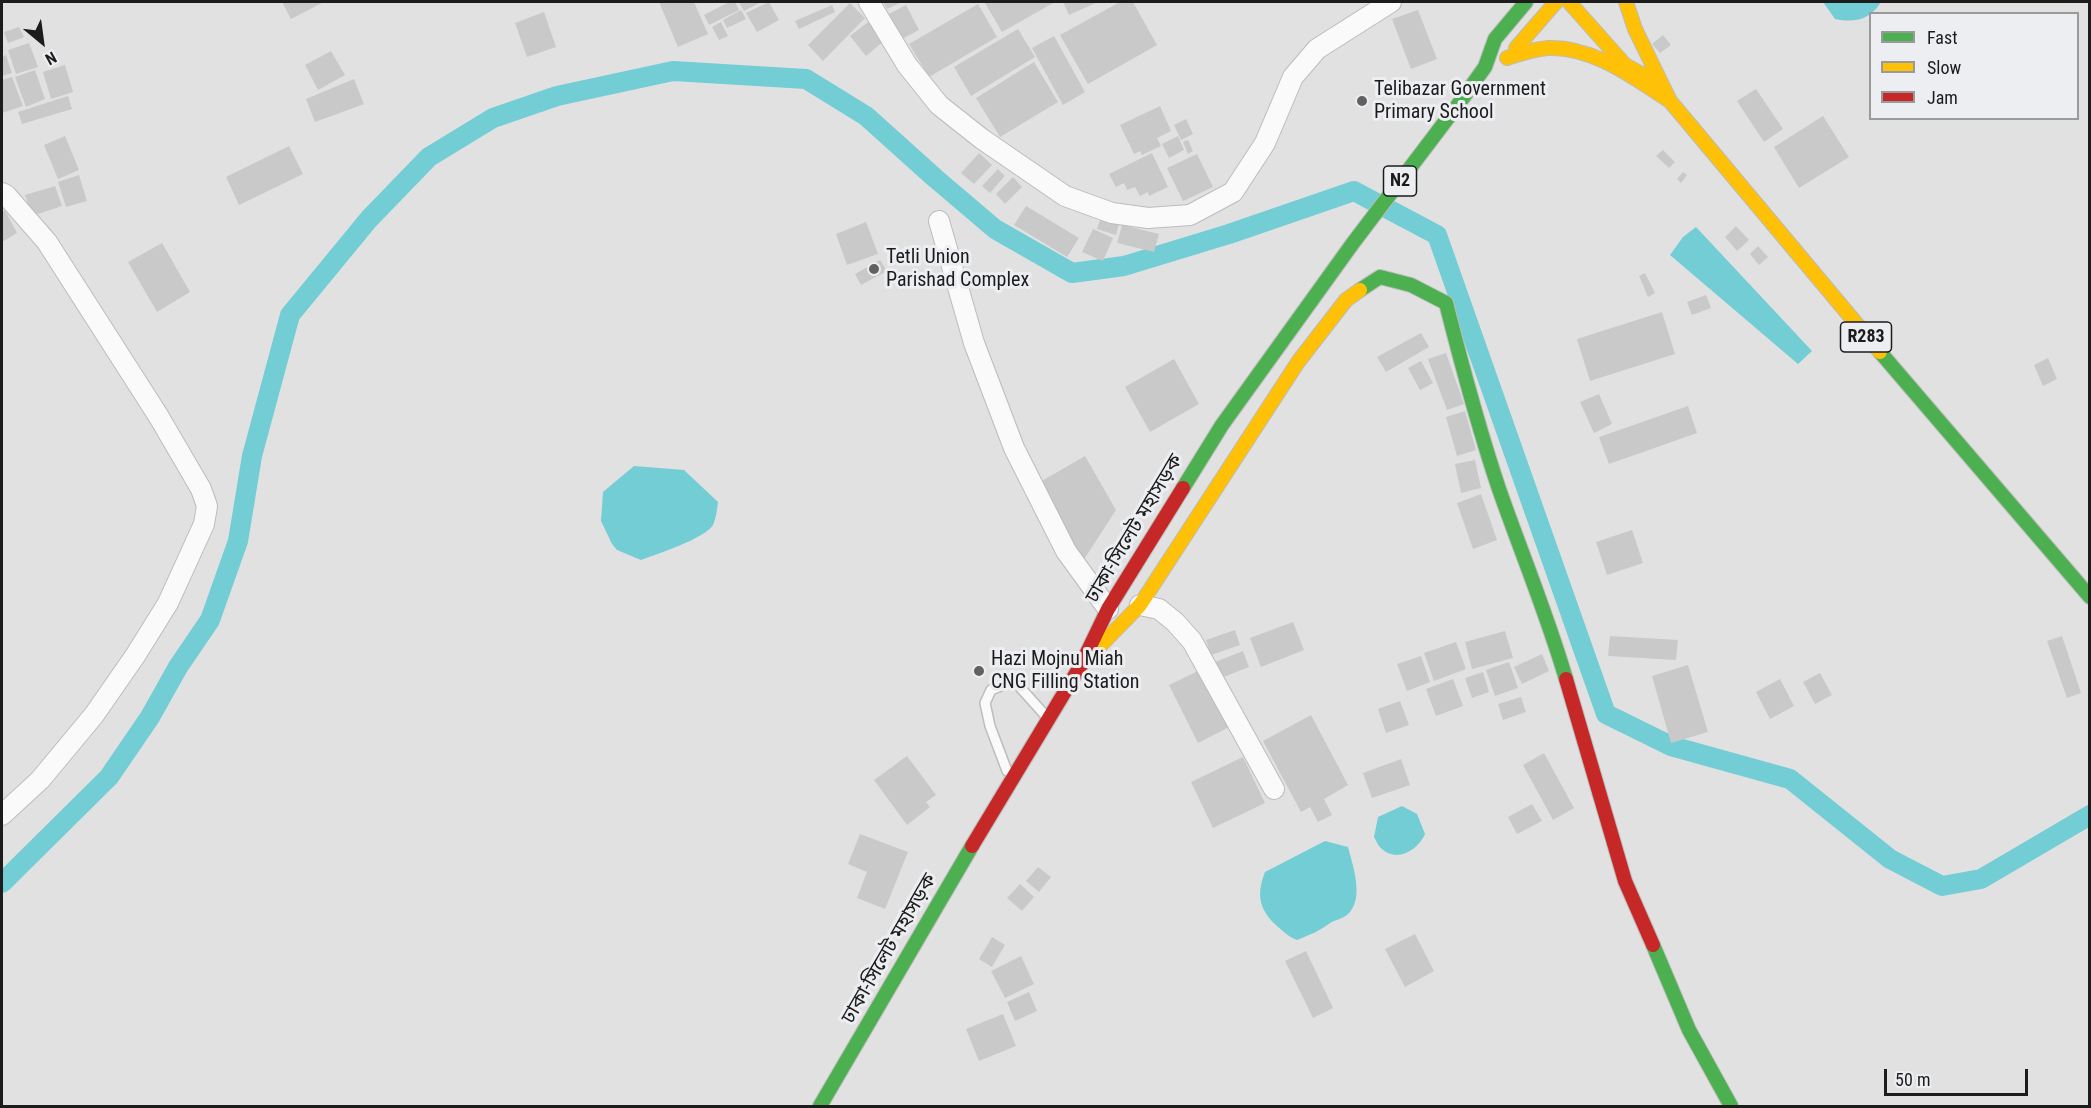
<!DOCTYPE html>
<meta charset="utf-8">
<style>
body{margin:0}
#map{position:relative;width:2091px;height:1108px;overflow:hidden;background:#e1e1e2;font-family:"Roboto Condensed",sans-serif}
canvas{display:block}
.frame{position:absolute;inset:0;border:3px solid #1c1c1d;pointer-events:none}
.legend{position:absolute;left:1869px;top:12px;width:210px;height:108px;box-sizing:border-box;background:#edeef1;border:2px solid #999a9c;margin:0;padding:8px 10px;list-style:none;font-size:18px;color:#1c1c1d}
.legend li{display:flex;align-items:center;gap:12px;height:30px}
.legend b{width:30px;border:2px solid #999a9c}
.north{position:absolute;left:12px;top:12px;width:60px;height:60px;-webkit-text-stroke:4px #edeef1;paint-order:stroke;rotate:151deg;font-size:16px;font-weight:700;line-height:24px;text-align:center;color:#1c1c1d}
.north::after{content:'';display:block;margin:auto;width:21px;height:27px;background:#1c1c1d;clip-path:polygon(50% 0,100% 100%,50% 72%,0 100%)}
.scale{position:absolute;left:1884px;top:1069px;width:144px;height:27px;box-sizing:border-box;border:3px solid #1c1c1d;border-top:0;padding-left:8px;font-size:18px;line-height:21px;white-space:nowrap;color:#1c1c1d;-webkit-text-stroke:4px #edeef1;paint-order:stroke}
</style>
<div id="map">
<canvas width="2091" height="1108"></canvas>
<div class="frame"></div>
<ul class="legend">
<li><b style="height:8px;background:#4caf50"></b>Fast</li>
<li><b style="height:8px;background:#ffc107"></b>Slow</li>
<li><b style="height:8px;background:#c62828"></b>Jam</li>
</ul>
<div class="north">N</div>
<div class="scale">50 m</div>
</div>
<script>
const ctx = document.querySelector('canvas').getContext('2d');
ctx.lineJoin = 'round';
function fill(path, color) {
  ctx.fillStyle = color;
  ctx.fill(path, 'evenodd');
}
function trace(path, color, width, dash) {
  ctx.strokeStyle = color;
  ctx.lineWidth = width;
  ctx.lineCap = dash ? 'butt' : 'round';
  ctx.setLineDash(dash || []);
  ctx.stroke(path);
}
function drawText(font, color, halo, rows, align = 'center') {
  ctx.font = font + ' "Roboto Condensed","Noto Sans Bengali",sans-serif';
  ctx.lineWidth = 6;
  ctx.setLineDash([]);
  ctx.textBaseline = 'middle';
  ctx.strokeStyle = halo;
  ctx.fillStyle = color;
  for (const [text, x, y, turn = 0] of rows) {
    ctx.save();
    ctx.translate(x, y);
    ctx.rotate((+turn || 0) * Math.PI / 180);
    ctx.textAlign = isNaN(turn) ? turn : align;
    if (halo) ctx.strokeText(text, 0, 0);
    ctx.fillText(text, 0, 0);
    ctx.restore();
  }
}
const water = new Path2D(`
 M1823,2H1881C1870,20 1855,23 1835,19Z
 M1696,227L1812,351L1798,364L1670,255L1683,237Z
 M634,466L684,470L718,502C717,509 716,519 713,525C704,539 657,554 641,560L617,550L612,544L601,521L603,492Z
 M1402,806L1417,814L1425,834C1418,850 1397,863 1382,849C1378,846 1376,840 1374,837L1378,817Z
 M1325,841L1348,847C1353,866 1365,900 1347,915C1342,919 1335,920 1330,923C1320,931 1309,935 1297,940C1289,937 1284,932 1278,927C1259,910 1256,895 1265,872Z`);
const canal = new Path2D(`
 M2,883L109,777L150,717L178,667L210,620L238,541L252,456L290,315L369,219L429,157L493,118L557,96L673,71L806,79L866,116L935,178L995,229L1072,273L1124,266L1229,234L1354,191L1437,235L1606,714L1671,746L1790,779L1890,859L1942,886L1981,879L2090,815`);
const building = new Path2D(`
 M282,2H321L322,3L291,19Z
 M659,2H694L708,34L678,47Z
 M729,2H735L739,10L709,25L704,15Z
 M739,2H761L744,11Z
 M769,2L779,20L757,32L746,13Z
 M883,2H902L887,9Z
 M987,2H1055L1002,32L985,3Z
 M1063,2H1098L1069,15Z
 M1120,2H1133L1157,45L1088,84L1060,35Z
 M850,3L865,18L823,61L808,45Z
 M978,4L997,37L929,77L909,44Z
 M832,5L835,12L799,29L795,21Z
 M906,5L919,30L902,39L889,14Z
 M741,10L746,19L727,28L723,20Z
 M1418,10L1437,59L1411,69L1392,19Z
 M544,12L556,47L527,57L515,23Z
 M721,22L728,36L719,40L712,27Z
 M868,22L884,41L866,56L850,36Z
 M19,27L24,37L8,43L4,32Z
 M1018,29L1035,57L971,96L954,67Z
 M1663,35L1671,45L1660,53L1652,44Z
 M1054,36L1085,92L1063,105L1032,48Z
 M29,43L38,67L16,74L8,50Z
 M331,51L345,75L318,90L305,65Z
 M6,55L12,73L2,76V57Z
 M1034,62L1058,102L1000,137L976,98Z
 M65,65L73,92L51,99L43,72Z
 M35,70L45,99L26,107L15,77Z
 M12,77L23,106L2,113V80Z
 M354,79L364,104L315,122L306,99Z
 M1756,89L1783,129L1764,142L1737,101Z
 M68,96L72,109L22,124L18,112Z
 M1160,106L1171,131L1157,138L1161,146L1142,155L1140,151L1134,154L1120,125Z
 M1823,116L1849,157L1799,188L1774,147Z
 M1186,119L1193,134L1181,140L1174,125Z
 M65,136L79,170L58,179L44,145Z
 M1178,136L1184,150L1169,158L1162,144Z
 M1188,140L1193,151L1188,154L1183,142Z
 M289,146L303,174L239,205L226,177Z
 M1663,150L1675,162L1669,168L1656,156Z
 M979,153L992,165L974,184L961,173Z
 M1152,153L1168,187L1149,196L1148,192L1140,196L1135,187L1127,190L1124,183L1116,187L1109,174Z
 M1197,154L1213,187L1183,201L1167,168Z
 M998,169L1005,176L990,193L982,186Z
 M1683,172L1687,175L1681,183L1677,179Z
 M79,175L87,201L66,207L58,182Z
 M1013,177L1022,187L1005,204L996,194Z
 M55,186L62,206L32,216L25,195Z
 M1026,206L1079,238L1067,257L1014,225Z
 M5,210L17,233L2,242V212Z
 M1101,217L1119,223L1116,235L1097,229Z
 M866,222L878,254L847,265L836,234Z
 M1122,225L1159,234L1154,252L1117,243Z
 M1736,226L1749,240L1737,251L1725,237Z
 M1093,229L1113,238L1103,261L1082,252Z
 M162,243L190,292L157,312L128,262Z
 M1758,246L1768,257L1759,265L1750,254Z
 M880,260L887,271L861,285L855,274Z
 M1645,273L1655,293L1648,297L1639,276Z
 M1706,295L1711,308L1692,315L1687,302Z
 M1662,312L1675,354L1590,381L1577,339Z
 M1421,333L1429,347L1386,372L1377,357Z
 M1446,353L1464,404L1447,410L1428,359Z
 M2048,358L2057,379L2043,386L2034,365Z
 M1174,359L1199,404L1150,432L1125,387Z
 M1421,361L1433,383L1420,390L1408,368Z
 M1599,394L1612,424L1594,433L1580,402Z
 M1688,406L1697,433L1609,464L1599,437Z
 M1465,411L1476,450L1457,456L1446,417Z
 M1085,456L1116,510L1083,561L1040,482Z
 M1475,460L1481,488L1461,493L1455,464Z
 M1481,494L1497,540L1473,549L1457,503Z
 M1632,530L1643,563L1607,575L1596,542Z
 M1293,622L1304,650L1261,667L1250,638Z
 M1235,630L1240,645L1211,655L1206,640Z
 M1505,631L1513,658L1472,669L1465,642Z
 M1610,636L1678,640L1676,660L1608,656Z
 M2062,636L2081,693L2067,698L2047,641Z
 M1456,642L1466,669L1434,681L1424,653Z
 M1243,651L1249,667L1221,678L1215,662Z
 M1542,654L1549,671L1522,684L1514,667Z
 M1421,656L1430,682L1407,691L1397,664Z
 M1509,662L1518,688L1495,696L1486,670Z
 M1688,665L1708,732L1671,743L1652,676Z
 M1202,669L1231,726L1198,743L1169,685Z
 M1483,672L1489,692L1472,698L1465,678Z
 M1820,673L1832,695L1815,704L1803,682Z
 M1453,679L1463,706L1436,716L1426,689Z
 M1780,679L1794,706L1770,719L1756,692Z
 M1521,697L1526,712L1503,720L1498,704Z
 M1400,701L1409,725L1386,733L1378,709Z
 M1311,715L1348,785L1324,799L1332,815L1318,822L1310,807L1301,812L1263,741Z
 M1544,753L1574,808L1553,820L1523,765Z
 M907,756L936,795L926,802L930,807L907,825L874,780Z
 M1243,757L1265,803L1213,828L1191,782Z
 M1401,759L1410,785L1372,798L1363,773Z
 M1532,804L1542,821L1517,834L1508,817Z
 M860,834L908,852L885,909L857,898L867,872L848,864Z
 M1038,867L1051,877L1039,892L1026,881Z
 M1020,884L1034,897L1022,911L1007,898Z
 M1415,934L1434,971L1405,987L1385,949Z
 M992,937L1005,945L992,967L979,959Z
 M1306,951L1333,1008L1313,1018L1285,961Z
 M1021,956L1034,984L1005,998L991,971Z
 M1029,992L1037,1011L1015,1021L1007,1002Z
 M1003,1014L1016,1046L979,1061L966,1029Z`);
const lane = new Path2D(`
 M1007,771L990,726L985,703L991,690L1010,682L1018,685L1044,714`);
const street = new Path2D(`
 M869,2L907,65L939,105L982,139L1065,196L1112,213L1148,218L1190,215L1233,192L1265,143L1293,77L1317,49L1391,2
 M2,193L6,195L47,242L159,417L201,489L207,506L204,524L168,603L135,656L94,715L40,780L2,815
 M939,221L974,343L1014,448L1066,551L1108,609
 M1140,605L1159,609L1175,622L1192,641L1274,789`);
const fast = new Path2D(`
 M1360,290L1380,277L1411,285L1446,303C1462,366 1478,427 1499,489C1521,552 1547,614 1566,679
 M1880,352L2090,597
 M1183,488L1222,425L1353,243L1460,102L1485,67L1495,39L1526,2
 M1653,945L1689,1030L1731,1106
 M820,1106L972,846`);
const slow = new Path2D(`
 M1569,2L1625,65L1645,76L1670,101L1880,352
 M1626,2L1635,29L1670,101
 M1516,48L1556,2
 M1507,58C1520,54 1534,49 1548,48C1593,46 1634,78 1670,101
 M1091,655L1140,605L1298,362L1346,300L1360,290`);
const jam = new Path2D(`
 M1566,679L1625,881L1653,945
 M972,846L1081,665L1108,609L1183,488`);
const markers = [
 [1362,101,6,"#616162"],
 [874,269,6,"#616162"],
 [979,671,6,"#616162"]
];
const shields = [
 [1400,181,33],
 [1866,337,51]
];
const shieldNames = [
 ["N2",1400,181],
 ["R283",1866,337]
];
const poiNames = [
 ["Telibazar Government",1374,90],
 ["Primary School",1374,113],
 ["Tetli Union",886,258],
 ["Parishad Complex",886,281],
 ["Hazi Mojnu Miah",991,660],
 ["CNG Filling Station",991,683]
];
const streetNames = [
 ["ঢাকা-সিলেট মহাসড়ক",1135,529,-59],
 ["ঢাকা-সিলেট মহাসড়ক",890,949,-60]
];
fill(water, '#72cdd5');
trace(canal, '#72cdd5', 20);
fill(building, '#c9c9c9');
trace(lane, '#bcbcbd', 12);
trace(street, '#bcbcbd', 22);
trace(fast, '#bcbcbd', 16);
trace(slow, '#bcbcbd', 16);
trace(jam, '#bcbcbd', 16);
trace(lane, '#fafafb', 9);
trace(street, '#fafafb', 20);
trace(fast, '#4caf50', 14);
trace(slow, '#ffc107', 14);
trace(jam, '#c62828', 14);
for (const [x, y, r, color] of markers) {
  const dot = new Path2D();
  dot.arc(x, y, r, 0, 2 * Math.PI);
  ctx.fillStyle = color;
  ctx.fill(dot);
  trace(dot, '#edeef1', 2);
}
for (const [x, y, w] of shields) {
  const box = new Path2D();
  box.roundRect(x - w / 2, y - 15, w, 30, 4.5);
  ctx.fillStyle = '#edeef1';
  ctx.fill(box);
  trace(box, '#1c1c1d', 1.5);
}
drawText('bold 18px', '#1c1c1d', null, shieldNames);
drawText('20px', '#1c1c1d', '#edeef1', poiNames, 'left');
drawText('20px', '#1c1c1d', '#edeef1', streetNames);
</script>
